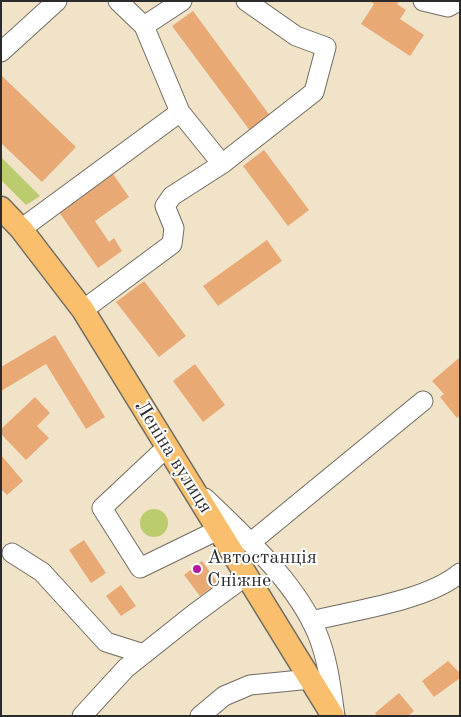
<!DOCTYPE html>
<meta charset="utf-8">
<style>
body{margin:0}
#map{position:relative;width:461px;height:717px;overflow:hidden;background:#f1e3c7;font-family:"Old Standard TT",serif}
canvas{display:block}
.frame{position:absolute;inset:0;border:2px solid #2b2b2b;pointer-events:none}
</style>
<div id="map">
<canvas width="461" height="717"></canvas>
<div class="frame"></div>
</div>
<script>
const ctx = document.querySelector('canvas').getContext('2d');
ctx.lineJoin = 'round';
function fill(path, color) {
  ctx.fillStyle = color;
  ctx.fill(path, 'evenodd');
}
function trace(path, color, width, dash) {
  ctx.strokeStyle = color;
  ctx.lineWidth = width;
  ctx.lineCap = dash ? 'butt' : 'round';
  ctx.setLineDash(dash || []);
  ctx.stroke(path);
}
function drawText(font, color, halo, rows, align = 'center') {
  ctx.font = font + ' "Old Standard TT",serif';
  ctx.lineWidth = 4;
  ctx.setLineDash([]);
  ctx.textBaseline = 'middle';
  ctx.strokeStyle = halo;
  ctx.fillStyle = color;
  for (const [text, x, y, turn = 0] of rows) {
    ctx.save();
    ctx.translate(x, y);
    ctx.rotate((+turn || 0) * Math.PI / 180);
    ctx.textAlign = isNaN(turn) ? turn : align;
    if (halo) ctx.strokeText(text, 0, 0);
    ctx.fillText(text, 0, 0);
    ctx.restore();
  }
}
const green = new Path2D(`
 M1,157L40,196L26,205L1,180Z
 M140 523a14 14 0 1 1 28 0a14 14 0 1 1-28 0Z`);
const building = new Path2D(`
 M370,1H399L397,4L406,10L400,19L424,35L410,56L361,24L374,4Z
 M193,11L271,117L251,132L172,26Z
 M1,75L76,147L42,182L1,143Z
 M264,150L309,210L288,226L243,166Z
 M113,174L129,197L95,221L109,242L114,238L122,251L98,268L59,212Z
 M267,240L282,261L218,306L203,286Z
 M144,281L186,336L159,357L116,302Z
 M55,335L105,417L86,429L46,364L1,391V367Z
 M459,358L460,415L457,418L440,397L444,394L432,381Z
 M195,364L225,405L203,422L173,381Z
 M35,397L50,413L37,426L49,438L26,460L1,434V429Z
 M1,455L23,481L7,495L1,489Z
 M84,540L106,573L91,583L69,550Z
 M202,561L218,583L200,596L184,575Z
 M121,585L136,606L121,616L106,596Z
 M448,661L460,673V678L434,697L422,681Z
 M399,693L414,711L408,716H377L375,713Z`);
const minor = new Path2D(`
 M118,1L144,26L180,112
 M423,1L448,7L459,1
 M144,26L182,1
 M1,52L57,1
 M21,229L180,112L222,164
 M83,310L172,244L174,228L165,206L172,196L222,164L314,92L326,47L296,36L246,1
 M167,447L102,508L140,568L218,530
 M205,498C245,537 295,581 317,633C328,659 331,688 335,716
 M250,543L423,401
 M12,553L42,572L106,642L144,654
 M311,621C355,610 426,601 460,573
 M82,716L126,668L194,614L247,575
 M200,716L224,696L250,685L311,679`);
const major = new Path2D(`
 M1,208L21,229L83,310L333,716`);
const markers = [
 [197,569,5,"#b5179e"]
];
const streetNames = [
 ["Леніна вулиця",173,457,58]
];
const poiNames = [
 ["Автостанція",207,558],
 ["Сніжне",207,581]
];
fill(green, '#bbcc6f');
fill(building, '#e8a975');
trace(minor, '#706b62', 21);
trace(major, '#706b62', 25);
trace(minor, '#fff', 19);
trace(major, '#f9bf6d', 22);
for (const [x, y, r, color] of markers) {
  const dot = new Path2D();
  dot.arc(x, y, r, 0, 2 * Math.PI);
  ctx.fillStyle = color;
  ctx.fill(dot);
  trace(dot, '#fff', 2);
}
drawText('20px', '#2b2b2b', '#fff', streetNames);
drawText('20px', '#2b2b2b', '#fff', poiNames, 'left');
</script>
